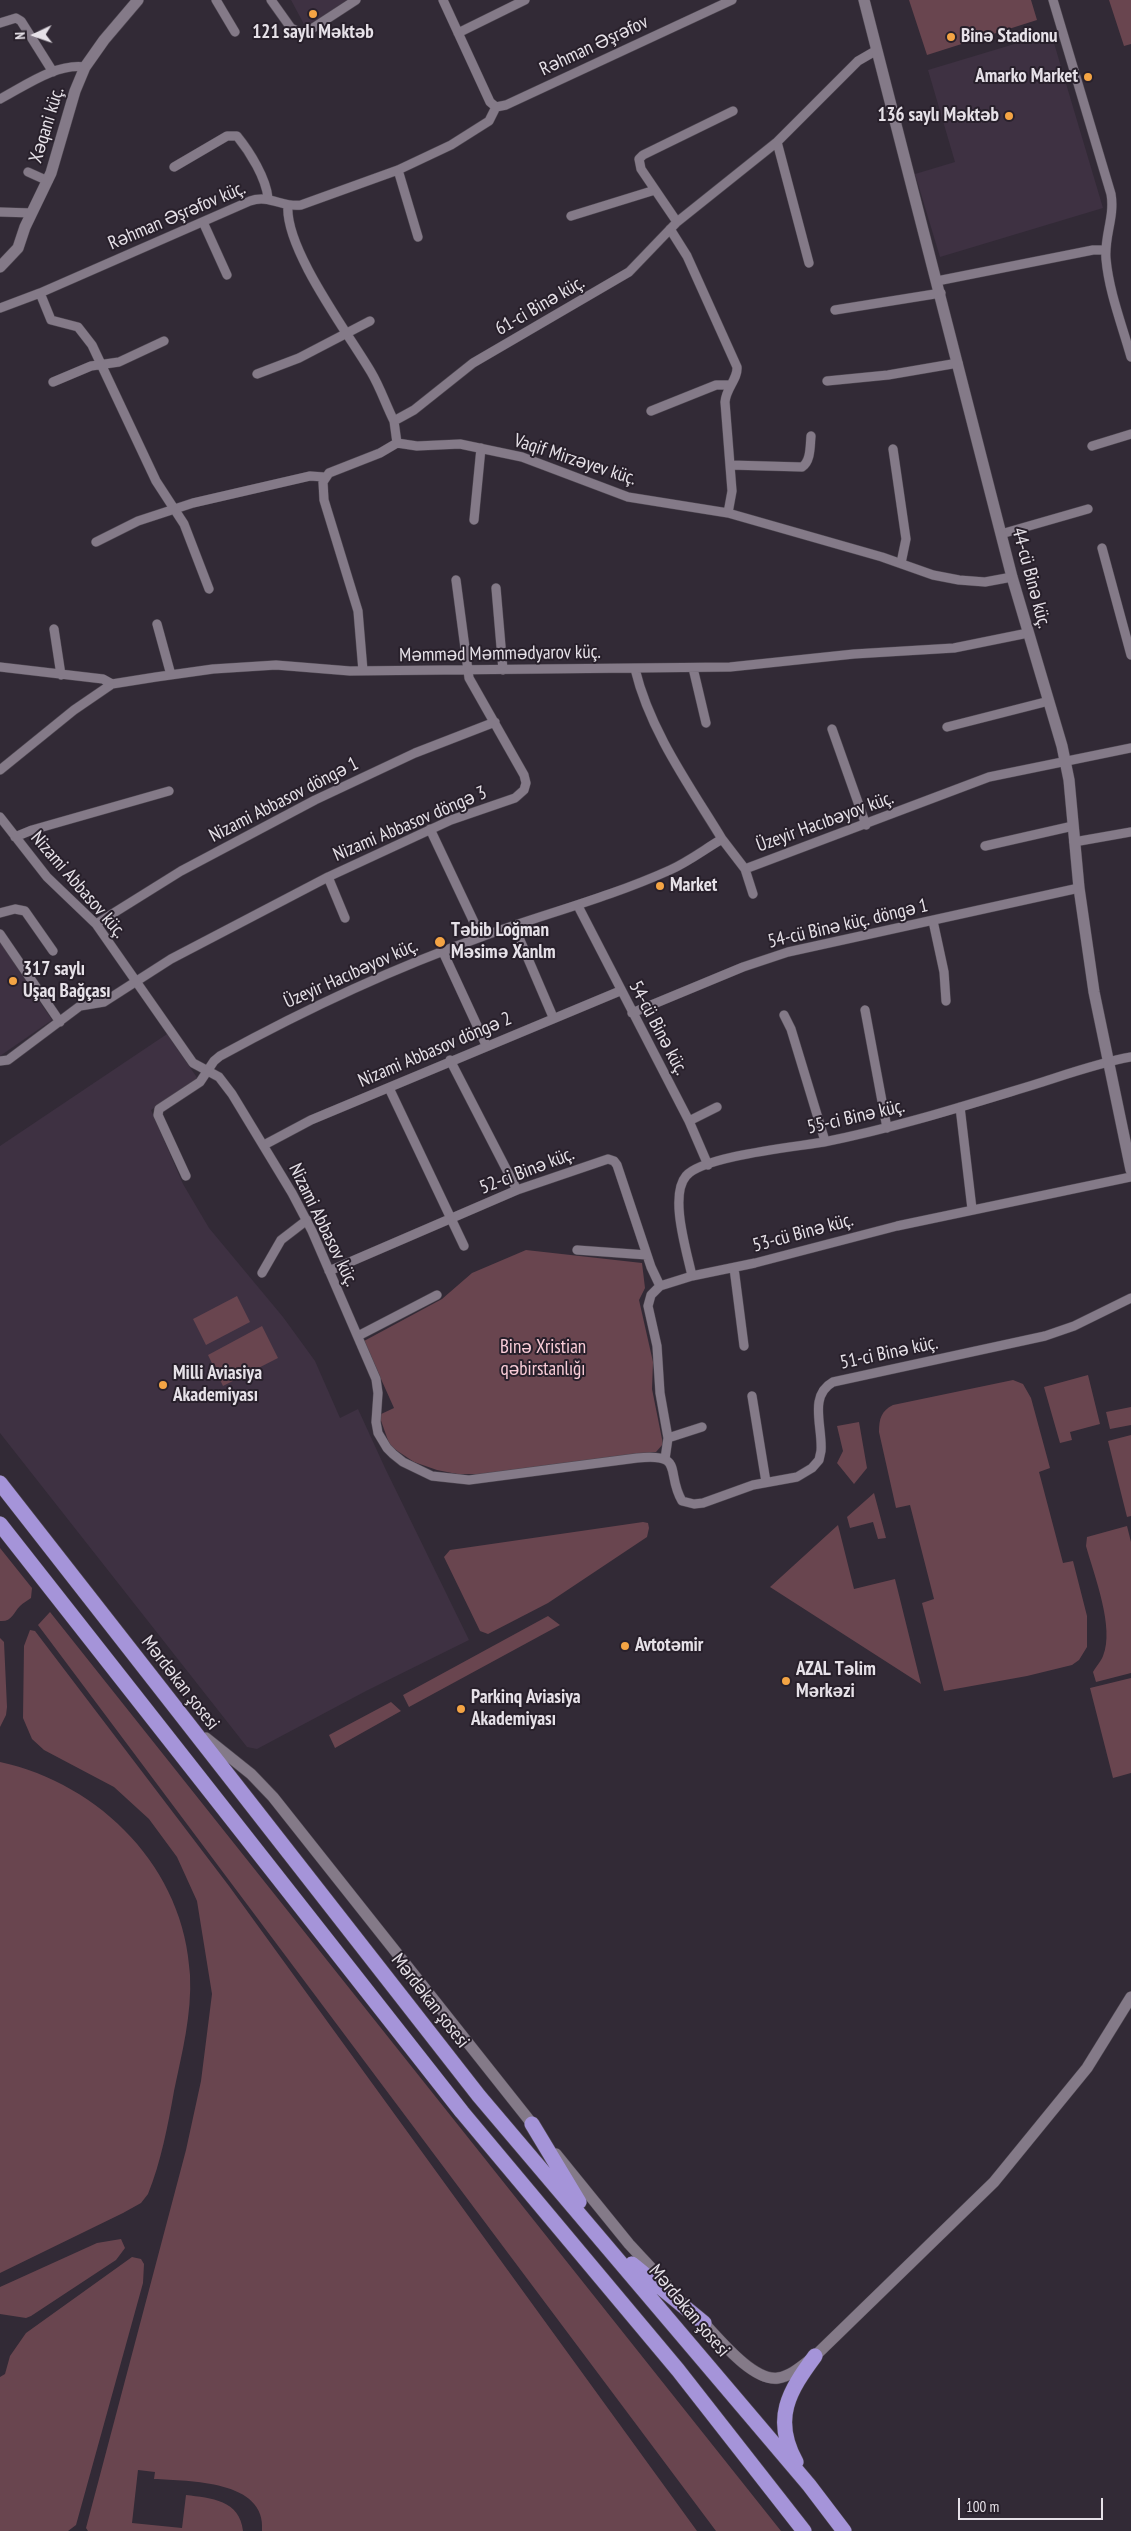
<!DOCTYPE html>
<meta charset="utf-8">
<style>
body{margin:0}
#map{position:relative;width:1131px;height:2531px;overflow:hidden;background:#322a36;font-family:"PT Sans Narrow",sans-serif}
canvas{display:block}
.north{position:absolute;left:10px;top:10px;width:50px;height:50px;-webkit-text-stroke:4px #28202b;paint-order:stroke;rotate:267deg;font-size:14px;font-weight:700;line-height:20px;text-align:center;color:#e6e1e8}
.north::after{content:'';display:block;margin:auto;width:18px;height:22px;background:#e6e1e8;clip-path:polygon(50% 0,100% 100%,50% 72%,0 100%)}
.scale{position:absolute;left:958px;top:2498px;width:145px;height:22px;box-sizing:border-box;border:2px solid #e6e1e8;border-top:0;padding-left:6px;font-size:15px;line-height:18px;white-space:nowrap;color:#e6e1e8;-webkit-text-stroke:4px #28202b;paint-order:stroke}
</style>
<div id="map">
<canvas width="1131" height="2531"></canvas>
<div class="north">N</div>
<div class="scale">100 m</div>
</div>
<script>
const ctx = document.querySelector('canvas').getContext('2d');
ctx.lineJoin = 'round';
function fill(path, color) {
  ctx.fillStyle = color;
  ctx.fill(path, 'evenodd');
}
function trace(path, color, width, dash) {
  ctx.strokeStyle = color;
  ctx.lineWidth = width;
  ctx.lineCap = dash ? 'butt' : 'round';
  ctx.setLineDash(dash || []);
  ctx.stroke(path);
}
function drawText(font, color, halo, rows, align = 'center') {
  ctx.font = font + ' "PT Sans Narrow",sans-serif';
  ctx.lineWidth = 4;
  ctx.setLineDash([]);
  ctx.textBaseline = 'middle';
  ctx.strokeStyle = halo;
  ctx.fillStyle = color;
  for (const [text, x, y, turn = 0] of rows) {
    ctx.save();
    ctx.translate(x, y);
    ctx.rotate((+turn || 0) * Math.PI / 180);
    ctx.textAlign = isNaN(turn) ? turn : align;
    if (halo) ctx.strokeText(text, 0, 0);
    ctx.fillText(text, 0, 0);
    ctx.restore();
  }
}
const built = new Path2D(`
 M291,0H348L306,28Z
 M1051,33L1103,208L940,257L915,174L955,162L928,70Z
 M0,942L52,1020L0,1056Z
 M167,1034L198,1079L151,1110L183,1184L209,1228L283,1317L315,1361L340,1418L358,1409L385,1468L469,1640L366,1691L257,1749L247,1747L0,1433V1146Z`);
const green = new Path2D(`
 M909,0H1031L1037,20L927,55Z
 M1109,0H1131V44L1124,46Z
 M526,1250L642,1263L645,1288L639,1300L653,1362L652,1389L663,1444L656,1452L486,1474H457L437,1470L414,1462L390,1446L379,1415L394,1408L364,1341L442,1299L472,1273Z
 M237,1296L250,1322L206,1345L193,1319Z
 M262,1326L278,1358L223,1386L208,1355Z
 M1088,1375L1100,1424L1070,1432L1072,1440L1060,1443L1044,1387Z
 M1013,1380L1023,1384L1031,1398L1050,1468L1039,1472L1063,1563L1073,1561L1087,1616V1647L1079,1660L1072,1665L1027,1676L944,1691L922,1603L934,1599L910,1505L896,1508L879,1432C879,1419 881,1411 893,1405Z
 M1131,1407V1425L1110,1429L1106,1412Z
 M859,1422L867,1468L854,1484L837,1463L843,1451L837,1426Z
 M1131,1435V1516L1127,1517L1108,1441Z
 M874,1493L886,1538L878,1539L873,1522L850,1528L847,1517Z
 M643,1522L648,1523L649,1528L647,1537L548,1603L488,1634L480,1631L444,1557L450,1550Z
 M838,1525L854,1589L895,1579L921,1684L770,1587Z
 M1127,1526L1131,1542V1673L1096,1682L1093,1672C1096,1667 1101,1661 1103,1656C1115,1628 1094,1575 1086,1546L1087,1537Z
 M0,1548L32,1588L31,1598C28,1600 23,1603 20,1606C13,1613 12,1622 0,1621Z
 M50,1612L781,2531H716L38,1625Z
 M548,1616L560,1625L409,1707L403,1695Z
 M30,1630L35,1631L229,1886L697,2531H262C267,2480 189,2481 154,2479L155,2472L138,2470L132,2523L182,2528L186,2495C211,2498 240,2500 243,2531H88L86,2528L186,2150L201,2081L212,1994L197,1901L177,1857L149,1819L114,1787L44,1750L32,1739L23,1718L24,1646Z
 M0,1638L4,1642L7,1707L6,1715L0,1727Z
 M1131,1678V1773L1113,1778L1090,1688Z
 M391,1702L401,1711L335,1748L329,1735Z
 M0,1762C101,1784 185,1869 190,1975C192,2014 182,2053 174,2091C168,2125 161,2162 148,2194L141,2203L123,2213L0,2273Z
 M121,2239L125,2248L116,2260L31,2316L26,2318L0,2314V2287L97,2243Z
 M132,2257L141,2259L144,2264L143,2283L76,2525L68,2531H0V2377L5,2374L10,2356L26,2333Z`);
const minor = new Path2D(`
 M216,0L235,32
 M271,0L291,28L301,33L313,28L356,0
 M443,0L490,102L496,107
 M1053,0L1111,194C1115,217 1104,236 1106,259C1109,292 1122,325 1131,357
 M0,23L16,18L21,21L53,72
 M458,33L525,0
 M0,99C25,86 56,63 85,67
 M496,107L506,105L732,0
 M777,142L809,263
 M174,167L227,136H237C250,152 266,178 268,198
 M398,170L418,237
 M28,172L48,181
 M288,205C284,248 348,333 371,372C380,387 386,405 394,421L414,410L473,363L629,272L677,222L777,142L858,61L877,50
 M0,212L32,213
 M571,216L655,190
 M203,222L227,275
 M677,222L641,169L639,159L643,155L733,111
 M670,229L687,256L737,367C738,379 726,388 725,402L732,491L728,513
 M937,281L1093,250H1106
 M40,293L51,320L78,327L92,345L156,481L184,524L209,589
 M0,308L40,293L250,201C269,194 283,208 301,205L398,170L451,145L489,121L496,107
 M835,310L941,293
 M257,374L299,358L370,321
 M827,381L888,375L958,363
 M53,382L91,366L119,362L164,341
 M651,411L716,385H729
 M394,421L397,443
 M1092,446L1131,434
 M893,449L906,539L901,563
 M730,465L802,467C811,461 810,446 811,436
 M474,520L481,448
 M1001,534L1088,509
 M96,542L138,521L193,503L310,476L324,477
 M1102,548L1131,655
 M496,588L503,670
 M157,624L171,675
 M54,629L61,675
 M0,667L103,679L112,684
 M693,668L706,723
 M635,669C650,731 689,785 722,839
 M363,671L358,611L324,500L323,482L329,473L380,453L397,443L417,446L460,444L522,457L628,497L728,513L882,557L933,575L959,580L985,582L1012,577
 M947,727L1049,701
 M832,729L866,825
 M0,770L74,710L112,684L156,677L213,669L276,665L350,671L730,667L854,654L954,648L1028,633
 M0,817L47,877L96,924L193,1063L219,1077L232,1094L292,1193L312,1231L376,1379L378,1393L376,1422L378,1433L387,1448L393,1454L403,1462L432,1476L469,1480L637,1458C686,1453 665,1472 682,1501L694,1504L703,1503L753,1485L797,1477L812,1468L819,1460L821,1451C823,1427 808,1396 833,1382L1045,1336L1074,1326L1131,1298
 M430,829L481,937
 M15,837L32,830L169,791
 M1074,842L1131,832
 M985,846L1073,826
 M745,869L753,894
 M328,877L345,918
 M578,906L689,1121L708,1165
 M0,913L15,909L25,911L53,951
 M933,921L944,972L946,1001
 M96,924L181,871L315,800L415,753L495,722
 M514,926L553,1017
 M0,934L60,1022
 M443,952L486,1045
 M865,1010L887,1128
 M632,1013L743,967L788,952L1079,888
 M784,1015L791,1029L825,1141
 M450,1060L517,1190
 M0,1061L8,1060L80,1006L104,1002L171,959L328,877L451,820L515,798L524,790L526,783L524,775L469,678L456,580
 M389,1088L464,1246
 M960,1107L972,1209
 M689,1121L717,1107
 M264,1145L311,1120L620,991
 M186,1176L158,1115L159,1109L200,1082L214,1061L220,1056C304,1010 391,969 481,937C544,914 608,898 670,870C688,862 705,849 722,839L745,869L989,777L1131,748
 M577,1250L647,1255
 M734,1268L744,1346
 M329,1271L517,1190L608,1159L614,1161L617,1165L651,1267L660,1286
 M262,1273L281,1240L307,1220
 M692,1276C687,1252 669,1196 686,1176C703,1156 796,1147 824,1142C895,1128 964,1106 1033,1085C1065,1075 1098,1063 1131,1057
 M358,1336L437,1295
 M752,1396L766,1482
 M668,1438L702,1427
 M665,1459L668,1438L660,1393L657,1346L648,1306L651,1295L660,1286L692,1276L755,1263L897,1226L1131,1177`);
const tertiary = new Path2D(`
 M864,0L1012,577L1062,746L1069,780L1079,888L1094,992L1131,1170
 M0,267L18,248L25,227L51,173L75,91L85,67L104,40L138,0
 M206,1738L251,1774L273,1797L537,2130
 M556,2154L629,2244L667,2285
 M699,2318C716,2335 752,2382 778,2378C792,2376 804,2364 815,2356L994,2182L1087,2068L1131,1997`);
const motorway = new Path2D(`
 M0,1483L479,2096L809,2485L844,2531
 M0,1524L462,2112L678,2370L804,2531
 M532,2124L579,2202
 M632,2264L704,2323
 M796,2462C772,2419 789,2391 815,2356`);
const markers = [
 [313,14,5,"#f4a444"],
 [951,37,5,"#f4a444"],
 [1088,77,5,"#f4a444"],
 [1009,116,5,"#f4a444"],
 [660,886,5,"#f4a444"],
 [440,942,6,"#f4a444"],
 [13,981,5,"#f4a444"],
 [163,1385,5,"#f4a444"],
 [625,1646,5,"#f4a444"],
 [786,1681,5,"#f4a444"],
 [461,1709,5,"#f4a444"]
];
const poiNames = [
 ["121 saylı Məktəb",313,33,"center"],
 ["Binə Stadionu",961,37],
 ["Amarko Market",1078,77,"right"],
 ["136 saylı Məktəb",999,116,"right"],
 ["Market",670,886],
 ["Təbib Loğman",451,931],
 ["Məsimə Xanlm",451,953],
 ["317 saylı",23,970],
 ["Uşaq Bağçası",23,992],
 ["Milli Aviasiya",173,1374],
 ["Akademiyası",173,1396],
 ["Avtotəmir",635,1646],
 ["AZAL Təlim",796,1670],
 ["Mərkəzi",796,1692],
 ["Parkinq Aviasiya",471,1698],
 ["Akademiyası",471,1720]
];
const streetNames = [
 ["Rəhman Əşrəfov",594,46,-25],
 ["Xəqani küç.",47,125,-73],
 ["Rəhman Əşrəfov küç.",177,216,-23],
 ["61-ci Binə küç.",540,306,-30],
 ["Vaqif Mirzəyev küç.",575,460,18],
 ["44-cü Binə küç.",1031,578,75],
 ["Məmməd Məmmədyarov küç.",500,654,-1],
 ["Nizami Abbasov döngə 1",284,800,-27],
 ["Üzeyir Hacıbəyov küç.",825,822,-20],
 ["Nizami Abbasov döngə 3",410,824,-23],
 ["Nizami Abbasov küç.",78,885,49],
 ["54-cü Binə küç. döngə 1",848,924,-13],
 ["Üzeyir Hacıbəyov küç.",351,974,-24],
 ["54-cü Binə küç.",658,1028,62],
 ["Nizami Abbasov döngə 2",435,1050,-23],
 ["55-ci Binə küç.",856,1117,-13],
 ["52-ci Binə küç.",527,1171,-21],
 ["Nizami Abbasov küç.",323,1225,64],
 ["53-cü Binə küç.",803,1233,-15],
 ["51-ci Binə küç.",889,1353,-12],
 ["Mərdəkan şosesi",180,1683,52],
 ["Mərdəkan şosesi",430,2001,52],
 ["Mərdəkan şosesi",689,2311,50]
];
const parkNames = [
 ["Binə Xristian",543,1348],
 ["qəbirstanlığı",543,1370]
];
fill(built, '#3e3142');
fill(green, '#69454f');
trace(minor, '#4f4852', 10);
trace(tertiary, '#4f4852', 12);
trace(motorway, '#4f4852', 16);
trace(minor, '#847a88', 9);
trace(tertiary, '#847a88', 11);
trace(motorway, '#a594d9', 15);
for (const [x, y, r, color] of markers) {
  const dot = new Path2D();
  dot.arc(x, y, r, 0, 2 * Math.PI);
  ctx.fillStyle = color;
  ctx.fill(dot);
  trace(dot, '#28202b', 2);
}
drawText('bold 19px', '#e6e1e8', '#28202b', poiNames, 'left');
drawText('19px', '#e6e1e8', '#28202b', streetNames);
drawText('19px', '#facdd8', '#28202b', parkNames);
</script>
